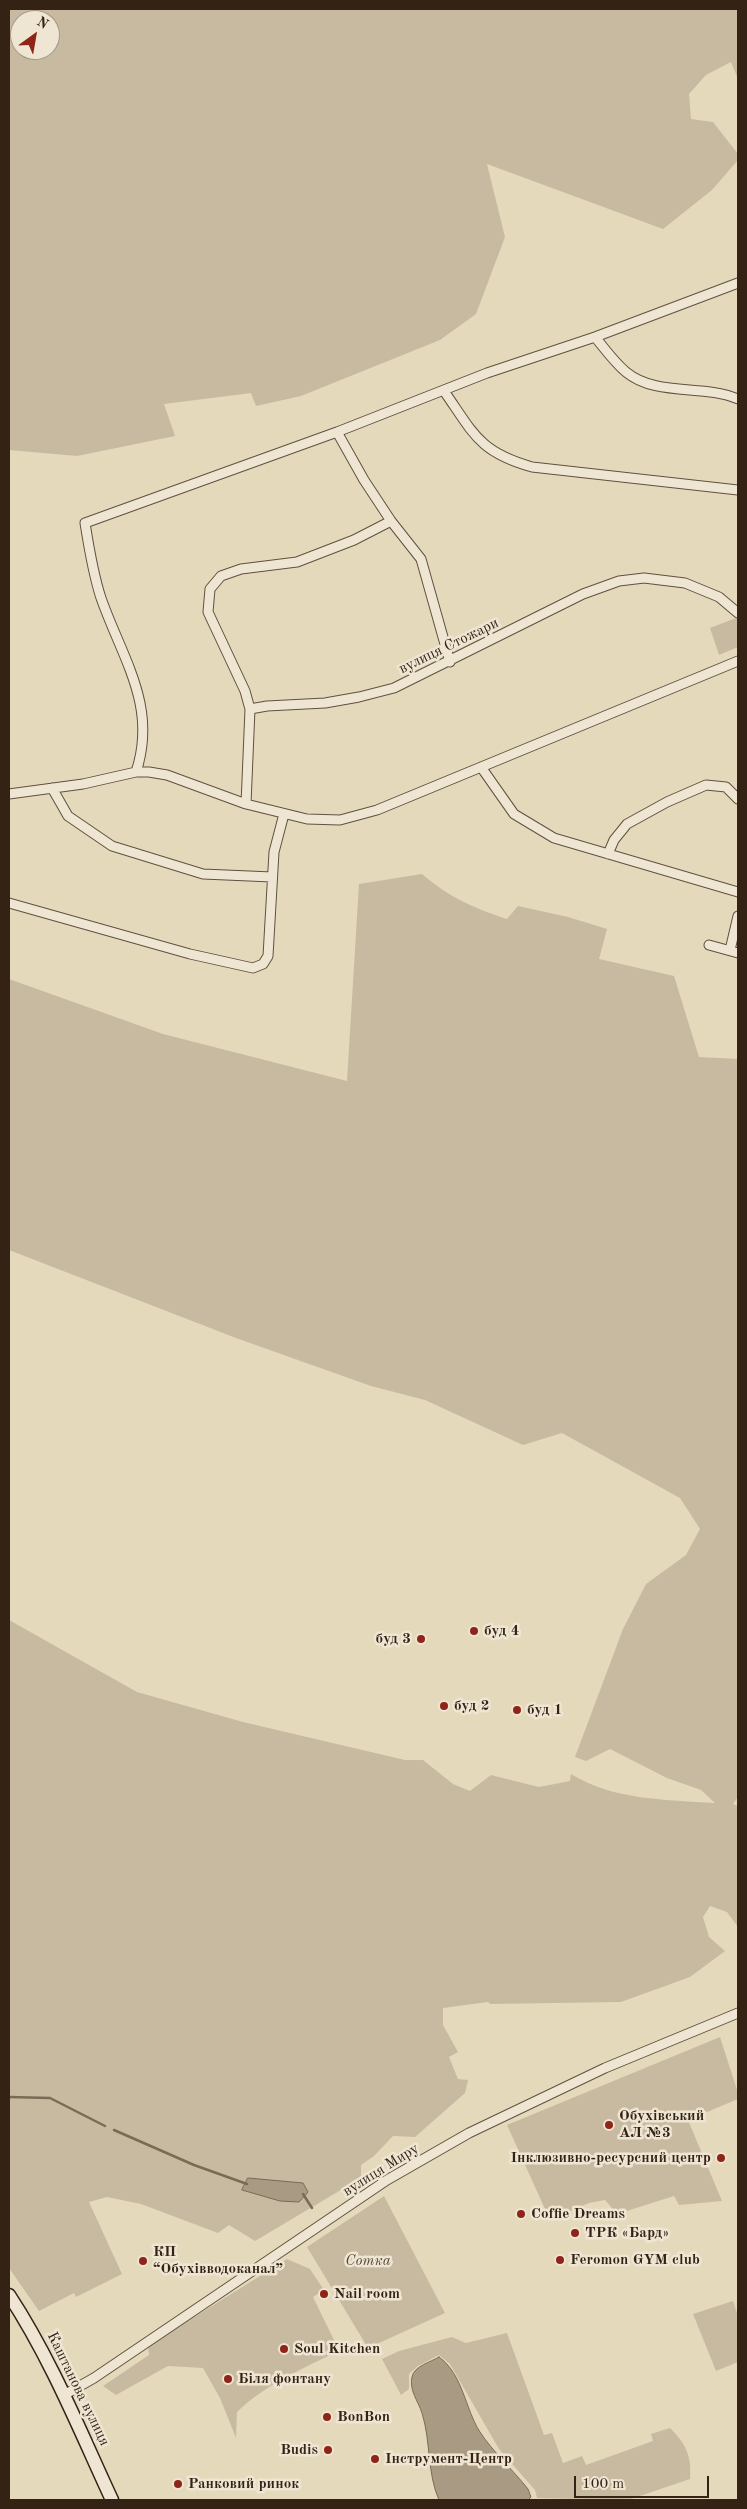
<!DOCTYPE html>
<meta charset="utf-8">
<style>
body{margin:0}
#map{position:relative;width:747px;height:2509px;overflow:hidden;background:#e5d9bc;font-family:"Old Standard TT",serif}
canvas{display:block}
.frame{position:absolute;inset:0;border:10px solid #342215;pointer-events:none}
.north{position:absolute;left:10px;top:10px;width:50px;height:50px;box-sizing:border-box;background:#eee6d3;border:1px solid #a49887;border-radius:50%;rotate:32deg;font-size:14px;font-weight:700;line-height:20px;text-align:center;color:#342215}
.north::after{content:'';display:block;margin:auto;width:18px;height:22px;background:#8f2418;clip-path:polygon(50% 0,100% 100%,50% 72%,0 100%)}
.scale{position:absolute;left:574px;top:2476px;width:135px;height:22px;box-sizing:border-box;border:2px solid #342215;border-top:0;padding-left:6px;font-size:15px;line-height:18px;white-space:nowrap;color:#342215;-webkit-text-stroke:4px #eee6d3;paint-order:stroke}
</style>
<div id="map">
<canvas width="747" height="2509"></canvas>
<div class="frame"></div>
<div class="north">N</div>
<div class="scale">100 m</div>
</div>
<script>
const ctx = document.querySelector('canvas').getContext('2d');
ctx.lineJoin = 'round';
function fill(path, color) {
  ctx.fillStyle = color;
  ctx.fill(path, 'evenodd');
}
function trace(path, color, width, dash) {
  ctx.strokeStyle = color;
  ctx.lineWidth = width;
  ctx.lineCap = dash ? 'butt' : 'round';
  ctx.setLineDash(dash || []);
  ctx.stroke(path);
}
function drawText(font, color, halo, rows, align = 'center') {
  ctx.font = font + ' "Old Standard TT",serif';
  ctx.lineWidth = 5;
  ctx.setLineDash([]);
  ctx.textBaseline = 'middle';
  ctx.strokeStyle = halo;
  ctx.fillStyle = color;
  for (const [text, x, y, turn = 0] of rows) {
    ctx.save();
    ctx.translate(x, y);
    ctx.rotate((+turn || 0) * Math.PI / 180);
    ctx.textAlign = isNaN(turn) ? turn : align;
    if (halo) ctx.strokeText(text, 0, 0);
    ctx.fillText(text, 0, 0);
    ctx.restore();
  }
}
const green = new Path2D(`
 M9,9H738V79L731,62L706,75L689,94L691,119L713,122L738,154V160L712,190L663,229L487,164L505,237L476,314L440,340L301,396L256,406L251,393L164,404L175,436L77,456L9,450ZM20,20H50V50H20Z
 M736,618L738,621V647L719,655L710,628Z
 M422,874C449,897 473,908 507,919L518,906L568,917L607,929L599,959L674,976L699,1057L738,1059V1797L733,1804L738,1806V1927L727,1912L710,1906L703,1917L709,1937L725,1951L690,1977L621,2002L490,2004L488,2002L443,2008V2025L458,2052L449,2057L458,2079L468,2080L465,2093L415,2137L393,2136L374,2156L361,2165V2178L255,2241L229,2225L218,2233L141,2204L107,2197L89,2202L122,2274L76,2297L74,2293L39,2311L9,2268V1620L137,1692L243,1722L405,1760H423L453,1784L470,1791L491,1775L539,1787L570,1781L571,1774C612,1800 667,1800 715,1803L701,1790L667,1778L610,1749L586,1761L575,1757L623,1629L646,1584L686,1555L700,1529L680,1498L562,1433L523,1445L425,1400L371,1386L236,1338L9,1250V979L163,1034L347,1081L359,884Z
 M720,2037L738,2093V2099L688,2120L722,2201L679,2205L674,2196L617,2214L605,2200L589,2203L550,2220L507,2125Z
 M384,2196L445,2313L368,2348L307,2247Z
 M287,2259L310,2269L324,2290L313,2297L335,2342L327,2351L330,2355C296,2372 264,2386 237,2412L236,2438L220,2398L203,2368L168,2366L116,2395L103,2386L149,2355L148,2346Z
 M733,2301L738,2316V2362L716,2371L693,2314Z
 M507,2333L544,2435L552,2433L563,2463L582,2456L586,2465L653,2441L651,2434L670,2428C686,2444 692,2456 690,2479L628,2500L537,2498L535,2490L499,2449L450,2364L439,2355L418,2366L409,2374V2389L401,2395L382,2359L399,2351L452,2337L466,2343Z`);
const water = new Path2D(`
 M248,2178L303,2183L308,2192L299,2202L280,2201L242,2190Z
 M439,2357C463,2374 465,2409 480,2432C493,2452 513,2470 528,2489L531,2497L528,2500H439C427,2473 431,2442 422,2413C418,2401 409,2390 412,2377C414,2366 431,2362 439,2357Z`);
const stream = new Path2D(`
 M9,2097L50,2098L105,2126
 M114,2130L194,2165L247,2184
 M303,2194L312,2208`);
const street = new Path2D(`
 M595,337C605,349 614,362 626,372C656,397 704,384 738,399
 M444,391C474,434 479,452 532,467L738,490
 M337,432L364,480L391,521L421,559L450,662
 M250,709L245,691L208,612L210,589L221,576L241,569L297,562L354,540L391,521
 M481,767L514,814L554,838L738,892
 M136,772C158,706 122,658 101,598C93,574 89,548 85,523L337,432L487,373L595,337L738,283
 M52,788L68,816L112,846L203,874L272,877
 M9,794L83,784L136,772H149L167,775L246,804L307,819L340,820L377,810L738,661
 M246,804L250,709L267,706L325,703L359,697L394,688L583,594L619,581L644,578L685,583L719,597L738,613
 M608,854L614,840L627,824L667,802L706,785L726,787L738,799
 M9,903L190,954L253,968L263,964L268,956L274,852L284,814
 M709,945L738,953
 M730,950L738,916
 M64,2395L94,2378L387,2180L469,2133L605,2068L738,2013`);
const secondary = new Path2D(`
 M9,2295C51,2359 80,2431 112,2500`);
const markers = [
 [474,1631,5,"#8f2418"],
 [421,1639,5,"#8f2418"],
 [444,1706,5,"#8f2418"],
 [517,1710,5,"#8f2418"],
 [609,2125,5,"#8f2418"],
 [721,2158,5,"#8f2418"],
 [521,2214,5,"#8f2418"],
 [575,2233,5,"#8f2418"],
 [560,2260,5,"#8f2418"],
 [143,2261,5,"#8f2418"],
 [324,2294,5,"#8f2418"],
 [284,2349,5,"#8f2418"],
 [228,2379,5,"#8f2418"],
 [327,2417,5,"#8f2418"],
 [328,2450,5,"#8f2418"],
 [375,2459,5,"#8f2418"],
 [178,2484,5,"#8f2418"]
];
const streetNames = [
 ["вулиця Стожари",449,646,-26],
 ["вулиця Миру",381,2170,-32],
 ["Каштанова вулиця",78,2389,64]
];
const poiNames = [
 ["буд 4",484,1631],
 ["буд 3",411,1639,"right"],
 ["буд 2",454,1706],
 ["буд 1",527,1710],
 ["Обухівський",619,2116],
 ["АЛ №3",619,2133],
 ["Інклюзивно-ресурсний центр",711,2158,"right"],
 ["Coffie Dreams",531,2214],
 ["ТРК «Бард»",585,2233],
 ["КП",153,2252],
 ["“Обухівводоканал”",153,2269],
 ["Feromon GYM club",570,2260],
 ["Nail room",334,2294],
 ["Soul Kitchen",294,2349],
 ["Біля фонтану",238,2379],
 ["BonBon",337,2417],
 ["Budis",318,2450,"right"],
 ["Інструмент-Центр",385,2459],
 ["Ранковий ринок",188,2484]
];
const parkNames = [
 ["Сотка",368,2261]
];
fill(green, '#c7baa0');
fill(water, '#a99b83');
trace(water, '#7a6b57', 1);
trace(stream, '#7a6b57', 2.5);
trace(street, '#60503f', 11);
trace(secondary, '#342215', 15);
trace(street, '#eee6d3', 9);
trace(secondary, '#eee6d3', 12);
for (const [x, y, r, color] of markers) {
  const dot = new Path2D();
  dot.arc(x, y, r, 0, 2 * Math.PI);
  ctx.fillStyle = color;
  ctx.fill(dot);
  trace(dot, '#eee6d3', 2);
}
drawText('15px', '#342215', '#eee6d3', streetNames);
drawText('bold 15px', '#342215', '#eee6d3', poiNames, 'left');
drawText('italic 15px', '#594838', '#eee6d3', parkNames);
</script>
